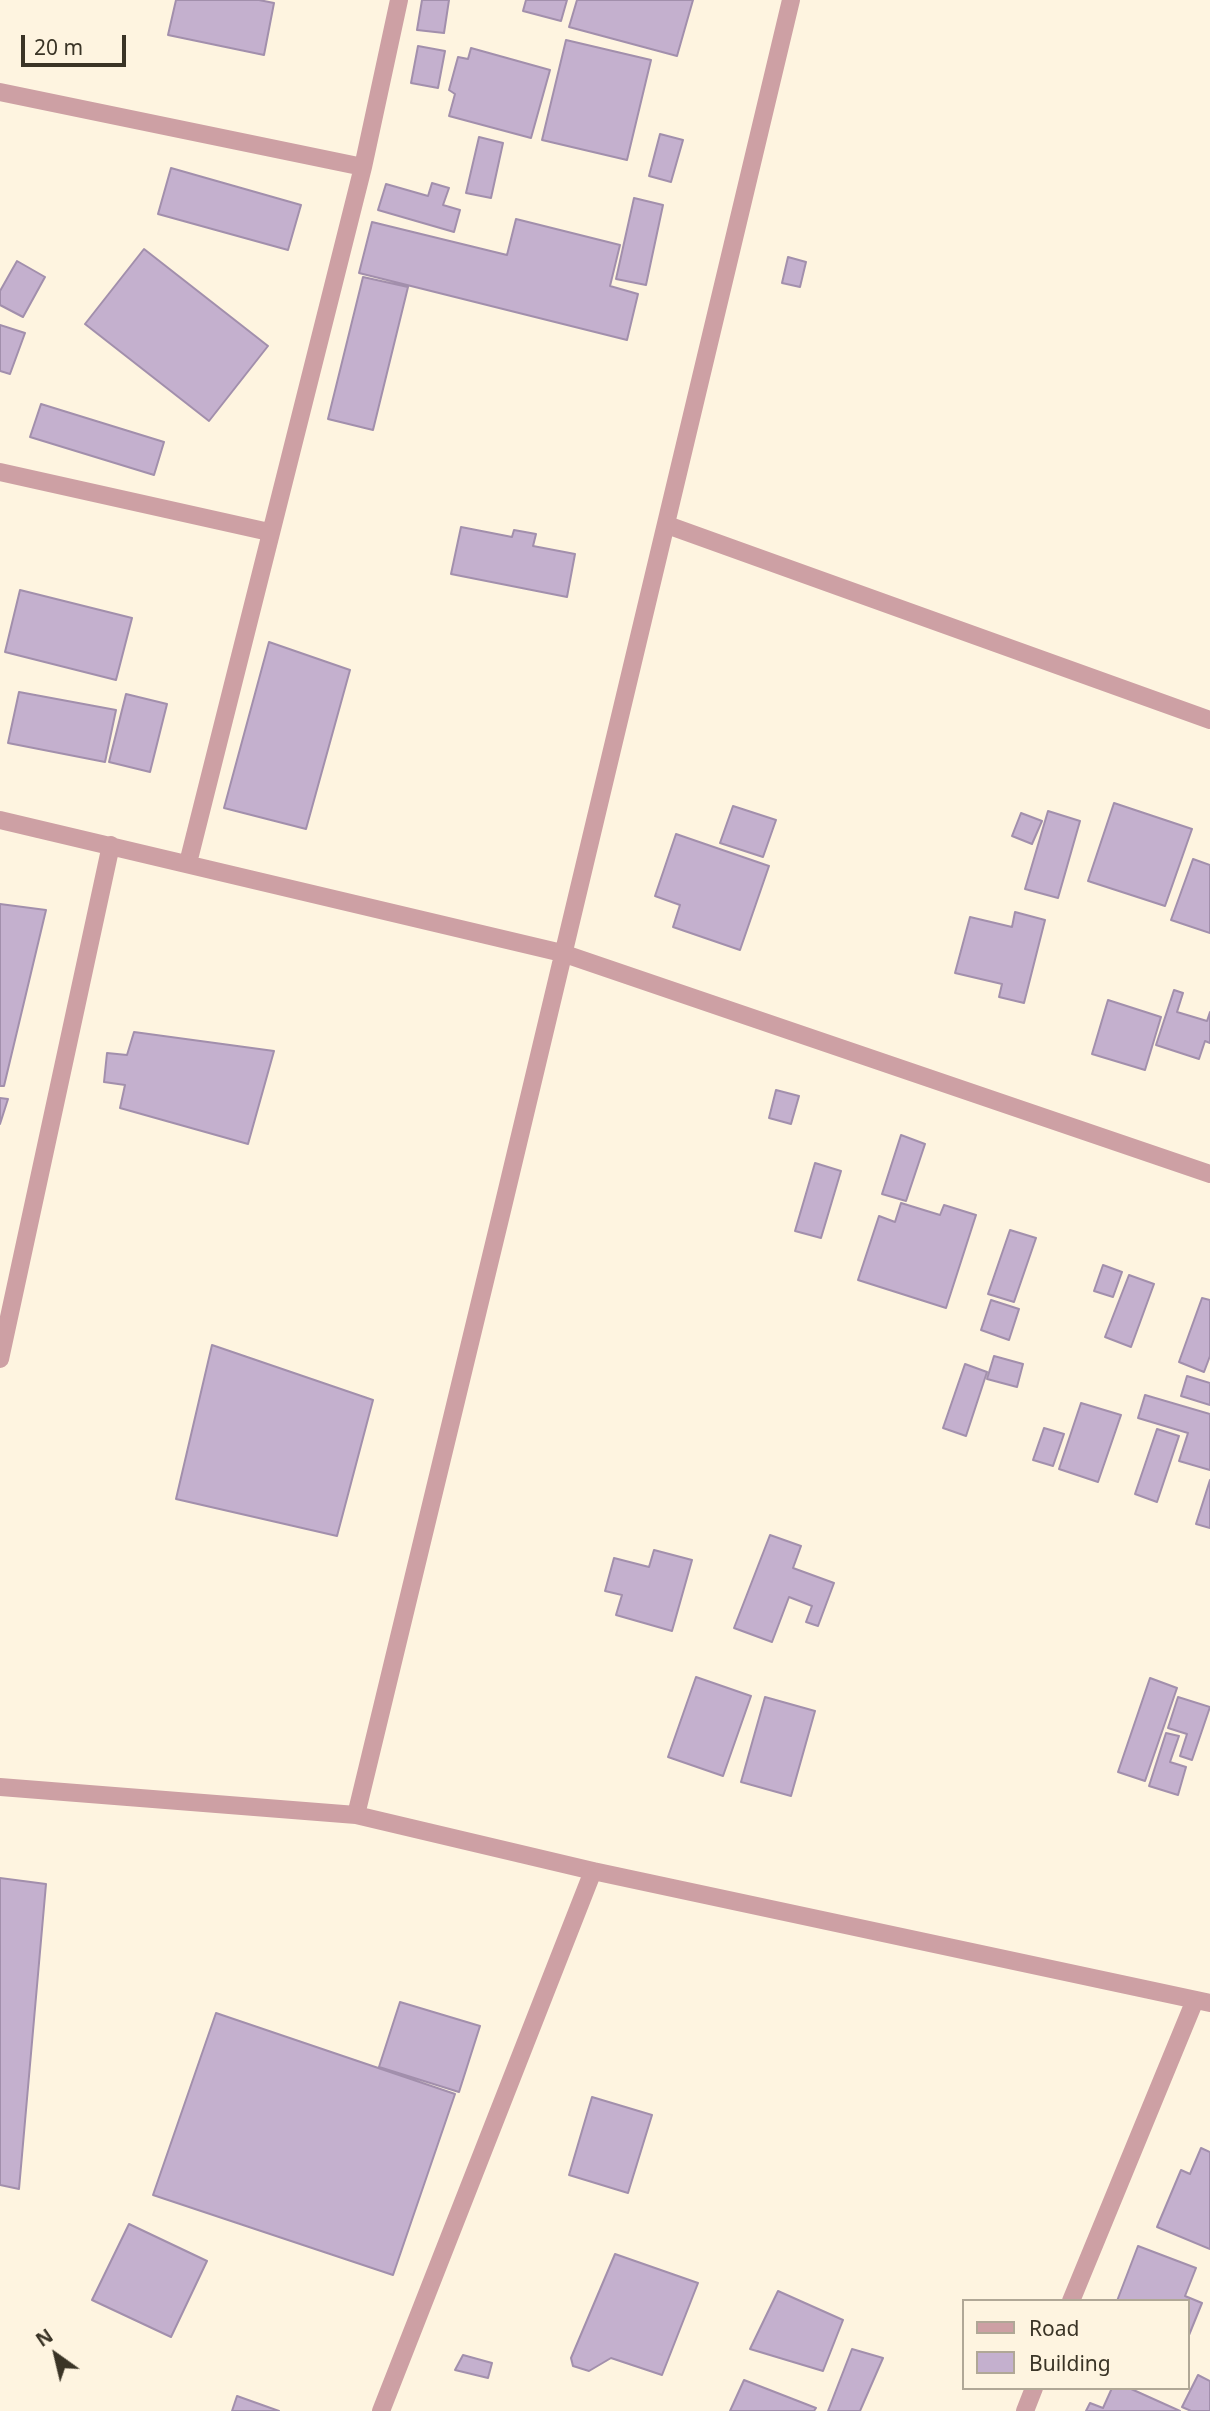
<!DOCTYPE html>
<style>
body{margin:0}
#map{position:relative;width:1210px;height:2411px;overflow:hidden;background:#fef4e0;font-family:"Noto Sans",sans-serif}
canvas{display:block}
.legend{position:absolute;left:962px;top:2299px;width:228px;height:91px;box-sizing:border-box;background:#fef4e0;border:2px solid #b0a796;margin:0;padding:9px 12px;list-style:none;font-size:21px;color:#3a3426}
.legend li{display:flex;align-items:center;gap:14px;height:35px}
.legend b{width:35px;border:2px solid #b0a796}
.north{position:absolute;left:21px;top:2320px;width:70px;height:70px;-webkit-text-stroke:5px #fef4e0;paint-order:stroke;rotate:326deg;font-size:19px;font-weight:700;line-height:28px;text-align:center;color:#3a3426}
.north::after{content:'';display:block;margin:auto;width:24px;height:32px;background:#3a3426;clip-path:polygon(50% 0,100% 100%,50% 72%,0 100%)}
.scale{position:absolute;left:21px;top:35px;width:105px;height:32px;box-sizing:border-box;border:4px solid #3a3426;border-top:0;padding-left:9px;font-size:21px;line-height:24px;white-space:nowrap;color:#3a3426;-webkit-text-stroke:5px #fef4e0;paint-order:stroke}
</style>
<div id="map">
<canvas width="1210" height="2411"></canvas>
<ul class="legend">
<li><b style="height:9px;background:#cda0a4"></b>Road</li>
<li><b style="height:19px;background:#c4b0ce"></b>Building</li>
</ul>
<div class="north">N</div>
<div class="scale">20 m</div>
</div>
<script>
const ctx = document.querySelector('canvas').getContext('2d');
ctx.lineJoin = 'round';
function fill(path, color) {
  ctx.fillStyle = color;
  ctx.fill(path, 'evenodd');
}
function trace(path, color, width, dash) {
  ctx.strokeStyle = color;
  ctx.lineWidth = width;
  ctx.lineCap = dash ? 'butt' : 'round';
  ctx.setLineDash(dash || []);
  ctx.stroke(path);
}
const building = new Path2D(`
 M176,0H259L274,3L264,55L168,35Z
 M422,0H449L444,33L417,30Z
 M526,0H567L561,21L523,11Z
 M577,0H693L677,56L569,27Z
 M566,40L651,60L627,160L542,140Z
 M418,46L445,51L438,88L411,83Z
 M471,48L550,70L531,138L449,116L455,94L449,90L458,57L468,59Z
 M660,134L683,140L671,182L649,176Z
 M479,137L503,143L491,198L466,193Z
 M171,168L301,205L288,250L158,214Z
 M432,183L449,188L443,205L460,210L454,232L378,210L386,184L428,196Z
 M634,198L663,205L646,285L616,279Z
 M516,219L620,245L610,286L638,294L627,340L359,273L372,222L507,255Z
 M144,249L268,346L209,421L85,324Z
 M788,257L806,262L800,287L782,283Z
 M17,261L45,277L23,317L0,305V291Z
 M363,277L408,287L373,430L328,419Z
 M0,325L25,333L10,374L0,371Z
 M41,404L164,442L154,475L30,437Z
 M461,527L512,537L514,530L536,534L533,546L575,554L567,597L451,574Z
 M20,590L132,618L116,680L5,652Z
 M269,642L350,670L306,829L224,808Z
 M19,692L116,710L105,762L8,743Z
 M126,694L167,704L150,772L109,762Z
 M1114,803L1192,829L1165,906L1088,881Z
 M733,806L776,820L763,857L720,843Z
 M1048,811L1080,821L1058,898L1025,889Z
 M1021,813L1042,821L1032,844L1012,836Z
 M676,834L769,866L740,950L673,927L680,905L655,896Z
 M1193,859L1210,865V933L1171,920Z
 M0,904L46,910L4,1086H0Z
 M1015,912L1045,920L1024,1003L999,997L1002,984L955,973L970,917L1012,927Z
 M1174,990L1183,993L1177,1012L1207,1021L1210,1012V1043L1205,1041L1199,1059L1156,1045Z
 M1108,1000L1161,1017L1145,1070L1092,1054Z
 M134,1032L274,1051L248,1144L120,1108L125,1085L104,1082L107,1053L127,1055Z
 M776,1090L799,1096L791,1124L769,1118Z
 M0,1098L8,1099L0,1124Z
 M901,1135L925,1144L906,1201L882,1194Z
 M815,1163L841,1171L821,1238L795,1231Z
 M901,1203L940,1215L944,1205L976,1215L946,1308L858,1280L879,1216L895,1222Z
 M1010,1230L1036,1238L1014,1302L988,1294Z
 M1103,1265L1122,1272L1113,1297L1094,1291Z
 M1129,1275L1154,1284L1131,1347L1105,1337Z
 M1202,1298L1210,1300V1356L1204,1372L1179,1362Z
 M991,1300L1019,1309L1009,1340L981,1330Z
 M212,1345L373,1400L337,1536L176,1499Z
 M994,1356L1023,1364L1017,1387L987,1379Z
 M965,1364L987,1372L966,1436L943,1428Z
 M1187,1376L1210,1383V1405L1181,1396Z
 M1145,1395L1210,1414V1470L1179,1461L1188,1433L1138,1418Z
 M1081,1403L1121,1415L1098,1482L1059,1469Z
 M1044,1428L1064,1434L1053,1466L1033,1460Z
 M1157,1429L1179,1436L1157,1502L1135,1494Z
 M1210,1480V1528L1196,1524Z
 M770,1535L801,1546L793,1568L834,1583L818,1626L806,1622L812,1606L789,1597L772,1642L734,1628Z
 M654,1550L692,1560L672,1631L616,1615L622,1595L605,1591L614,1558L649,1567Z
 M696,1677L751,1696L723,1776L668,1757Z
 M1150,1678L1177,1688L1145,1781L1118,1772Z
 M765,1697L815,1711L791,1796L741,1782Z
 M1178,1697L1210,1707L1192,1760L1180,1756L1187,1734L1168,1728Z
 M1166,1733L1179,1736L1170,1762L1186,1767L1178,1795L1149,1786Z
 M0,1878L46,1884L19,2189L0,2185Z
 M400,2002L480,2026L459,2092L379,2067Z
 M216,2013L455,2094L393,2275L153,2195Z
 M592,2097L652,2115L628,2193L569,2175Z
 M1201,2148L1210,2152V2249L1157,2227L1181,2170L1190,2174Z
 M129,2224L207,2261L171,2337L92,2300Z
 M1138,2246L1196,2268L1185,2296L1202,2303L1187,2340V2301H1117Z
 M615,2254L698,2283L662,2375L611,2358L589,2371L573,2366L571,2358Z
 M778,2291L843,2320L823,2371L750,2349Z
 M852,2349L883,2358L860,2411H828Z
 M463,2355L492,2363L488,2378L455,2370Z
 M1198,2375L1210,2381V2411H1191L1182,2407Z
 M744,2380L816,2408L814,2411H730Z
 M1112,2388H1129L1180,2411H1086L1090,2403L1103,2408Z
 M237,2396L279,2411H232Z`);
const minor = new Path2D(`
 M0,92L363,167
 M0,472L269,532
 M670,526L1210,720
 M0,820L562,953L1210,1174
 M188,863L363,167L399,0
 M0,1359L111,845
 M0,1787L356,1815L593,1871L1210,2003
 M356,1815C501,1210 651,606 791,0
 M1071,2301L1195,2000
 M381,2411L593,1871
 M1025,2411L1034,2388`);
fill(building, '#c4b0ce');
trace(building, '#a28fac', 2);
trace(minor, '#cda0a4', 18);
</script>
